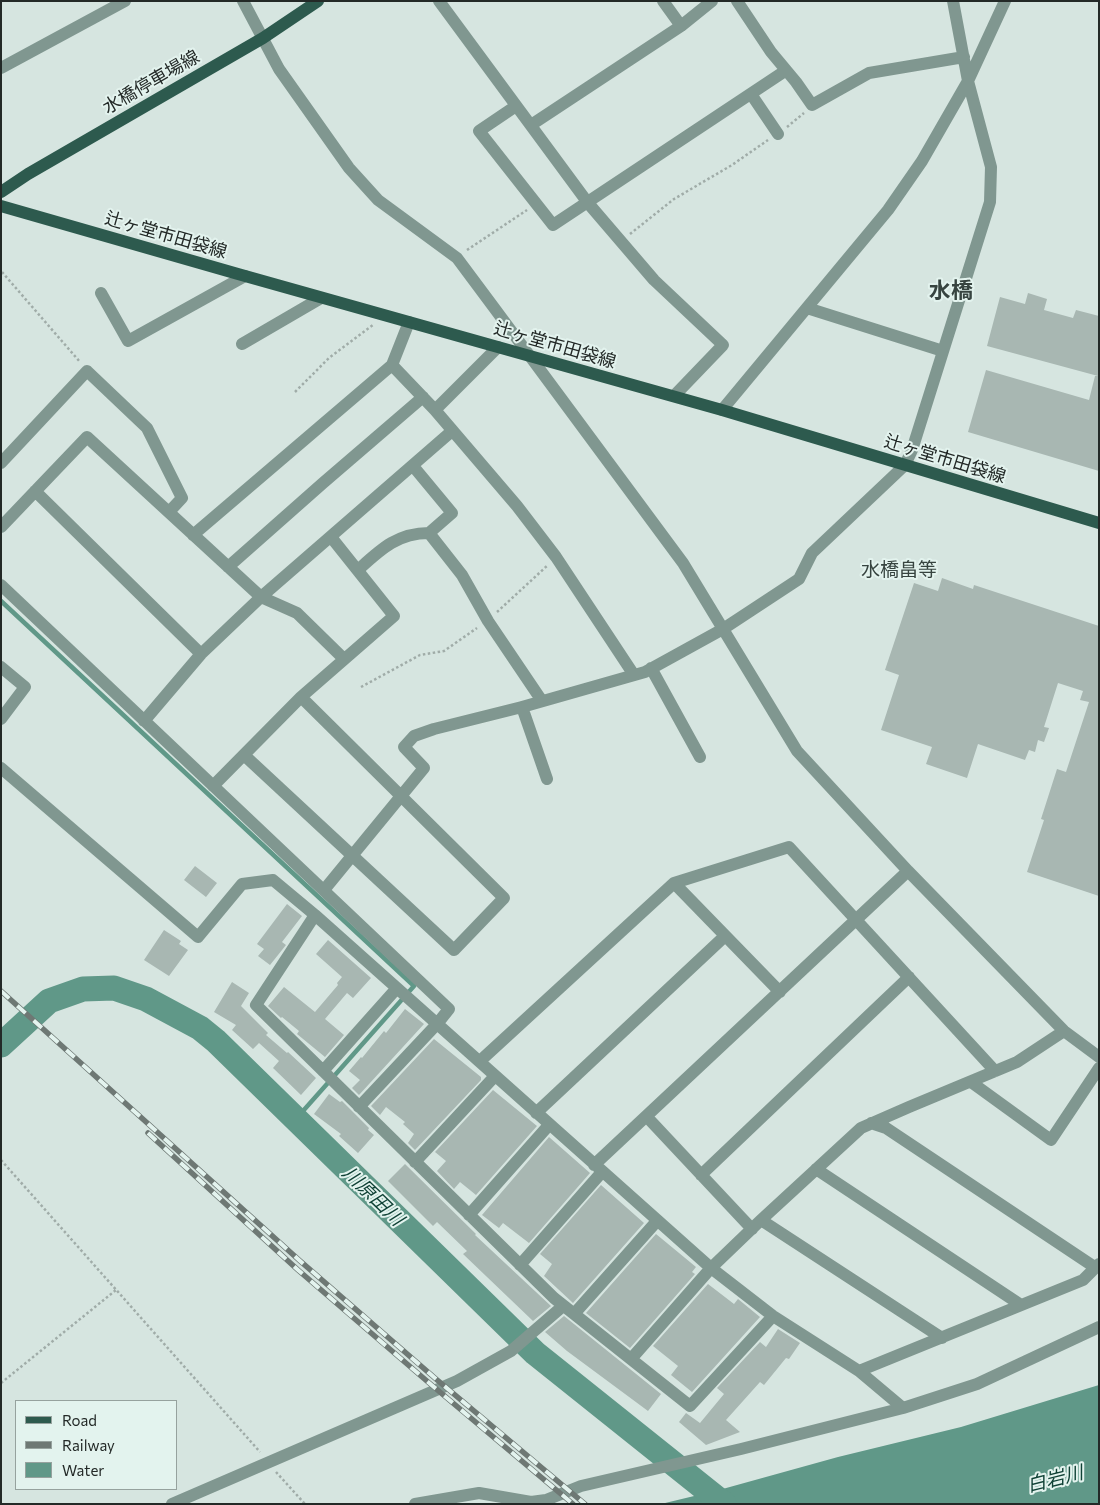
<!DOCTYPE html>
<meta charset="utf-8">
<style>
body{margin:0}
#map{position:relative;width:1100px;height:1505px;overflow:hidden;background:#d6e5e0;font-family:Commissioner,sans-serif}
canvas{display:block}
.frame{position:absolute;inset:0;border:2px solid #232927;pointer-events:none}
.legend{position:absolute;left:15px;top:1400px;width:162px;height:90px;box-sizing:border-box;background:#e3f3ee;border:1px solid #96a29e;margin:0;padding:6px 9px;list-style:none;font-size:15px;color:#232927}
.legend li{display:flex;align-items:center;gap:10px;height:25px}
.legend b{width:25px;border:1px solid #96a29e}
</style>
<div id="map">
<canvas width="1100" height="1505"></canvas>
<div class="frame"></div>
<ul class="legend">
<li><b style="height:6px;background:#2d5a4e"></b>Road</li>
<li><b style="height:6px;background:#6e7874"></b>Railway</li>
<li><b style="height:14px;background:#609888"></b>Water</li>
</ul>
</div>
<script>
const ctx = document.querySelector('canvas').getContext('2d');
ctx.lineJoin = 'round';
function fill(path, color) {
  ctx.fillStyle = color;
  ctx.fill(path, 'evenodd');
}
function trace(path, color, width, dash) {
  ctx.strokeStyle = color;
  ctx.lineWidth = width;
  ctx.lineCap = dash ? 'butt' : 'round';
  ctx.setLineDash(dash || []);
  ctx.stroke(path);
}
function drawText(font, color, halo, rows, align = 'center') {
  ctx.font = font + ' Commissioner,"Noto Sans JP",sans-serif';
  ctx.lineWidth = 4;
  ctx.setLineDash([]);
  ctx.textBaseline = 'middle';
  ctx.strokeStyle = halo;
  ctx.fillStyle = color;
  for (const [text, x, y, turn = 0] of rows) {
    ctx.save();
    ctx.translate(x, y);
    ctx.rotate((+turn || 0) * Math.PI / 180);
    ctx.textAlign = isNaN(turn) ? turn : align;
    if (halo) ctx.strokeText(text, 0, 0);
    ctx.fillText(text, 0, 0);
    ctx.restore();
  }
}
const water = new Path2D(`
 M1099,1385V1504H661L719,1490L838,1457L961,1427Z`);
const stream = new Path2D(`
 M1,601L414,986L295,1120`);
const river = new Path2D(`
 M1,1045L49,1001L83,989L114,988L146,999L200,1028L216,1041L535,1353L724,1504`);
const building = new Path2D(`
 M1028,293L1047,299L1044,310L1073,318L1076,310L1099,316V471L968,432L986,370L1089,400L1095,376H1098L987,346L1000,297L1025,304Z
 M942,578L973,589L974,585L1099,626V896L1027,872L1044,820L1041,819L1057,769L1066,772L1089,702L1080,700L1083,691L1058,683L1044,727L1049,728L1044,742L1038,740L1035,752L1029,750L1025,760L978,744L967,778L926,764L932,747L881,730L899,675L885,670L914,583L938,591Z
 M195,866L217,883L206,897L184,880Z
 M287,904L302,916L282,942L286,945L270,965L258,956L264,949L257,944Z
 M164,930L181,941L179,944L188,950L169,976L144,960Z
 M328,940L371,978L353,998L347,993L325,1019L344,1035L325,1057L297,1034L299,1031L282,1017L281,1018L268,1006L284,987L315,1012L338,985L337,983L342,977L316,954Z
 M232,982L249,993L241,1006L268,1033L266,1035L287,1053L288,1052L316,1078L301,1095L273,1068L279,1061L259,1043L253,1049L232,1030L236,1025L214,1012Z
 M405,1009L424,1024L359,1095L352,1088L360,1080L349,1071L361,1057L362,1058L384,1031L386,1033Z
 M434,1039L481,1077V1080L415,1150L408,1143L414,1134L403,1124L405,1122L386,1107L380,1115L371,1106Z
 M493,1090L537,1126L476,1195L460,1182L454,1189L437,1171L446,1161L435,1152Z
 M329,1094L340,1102L342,1101L369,1128L368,1130L374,1135L358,1153L339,1136L341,1134L314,1114Z
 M549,1137L590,1173L529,1243L503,1223L499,1228L482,1215Z
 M405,1164L476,1234L475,1235L551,1306L533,1321L463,1254L467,1251L437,1222L433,1226L388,1181Z
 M601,1185L644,1223L573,1303L544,1276L552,1264L540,1254Z
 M656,1234L696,1267L692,1272L695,1274L630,1348L586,1313Z
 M708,1284L734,1304L738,1299L760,1317L692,1392L671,1375L678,1366L653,1346Z
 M564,1316L661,1394L648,1411L567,1351L545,1332Z
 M778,1329L800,1343L789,1359L786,1358L764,1385L760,1382L726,1420L740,1432L706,1445L679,1422L686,1413L700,1423L724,1394L717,1388L760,1342L766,1347Z`);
const path = new Path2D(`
 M787,127L804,113
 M630,234L674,199L732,165L768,140
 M467,250L527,210
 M2,272L80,362
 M295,392L329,358L373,325
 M497,612L548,565
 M361,687L420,655L444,651L477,628
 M1,1160L260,1452
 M1,1383L116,1290
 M276,1472L305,1504`);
const minor = new Path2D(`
 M243,1L279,69L349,168L378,200L457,258L495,309L683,563L797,751L908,871L1064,1031L1099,1057
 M439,1L588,203L654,280L723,345L674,396
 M663,1L681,26
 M737,1L771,52L796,82L812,105L869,73L964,57
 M1,68L125,1
 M751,94L778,134
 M516,106L479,131L553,225L785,71
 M531,125L681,26L712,1
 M101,293L128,341L245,276
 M807,308L943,351
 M242,344L321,298
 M392,365L435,410L517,506L556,557L634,675
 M435,410L498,347
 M722,410L888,210L922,161L968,81L1005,1
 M1,463L87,371L147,428L182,498L169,512
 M413,466L452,513L429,533L462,575L488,621L542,701
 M35,491L201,654
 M1,527L87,437L261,597L297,613L344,659
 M193,535L392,365L409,322
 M228,567L323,483L423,397
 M358,570C380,550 397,533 429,533
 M1,585L449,1009L437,1024L359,1107
 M1,667L25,687L1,719
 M651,668L700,757
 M301,697L394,616L331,537
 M522,707L547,779
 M144,721L201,654L261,597L452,431
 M1,768L198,937L242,884L273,880L315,915
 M213,786L301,697L504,898L454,950L244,755
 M674,883L780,992
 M324,890L424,768L404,747L414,736L434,729L522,707L645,672L723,629L799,579L812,553L905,465L912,450L990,202L991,167L968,81L953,1
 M480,1061L674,883L789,847L995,1071
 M323,1071L397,988
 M971,1082L1051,1140L1099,1068
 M536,1113L725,936
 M647,1117L752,1229
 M871,1123L886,1128L1096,1268
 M415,1162L495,1076
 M594,1165L908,871
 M816,1169L1021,1305
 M701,1175L909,977
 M469,1215L549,1125
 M761,1220L942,1338
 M520,1265L602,1172
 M574,1314L657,1221
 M773,1316L690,1406L554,1298L256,1005L315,915L711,1268L773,1316L859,1371L903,1408
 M631,1359L711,1268L761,1220L861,1128L909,1107L1017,1062L1064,1031
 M859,1371L1083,1280L1099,1264
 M172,1504L457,1381L511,1351L563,1306
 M415,1504L479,1493L531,1502L546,1500L581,1486L741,1449L903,1408L977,1384L1099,1327`);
const major = new Path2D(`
 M1,192L28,174L263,38L318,1
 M1,206L238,274L722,410L1099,523`);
const rail = new Path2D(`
 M1,991L299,1260L436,1379L585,1504
 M148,1133L298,1270L428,1382L573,1504`);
const streetNames = [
 ["水橋停車場線",151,82,-30],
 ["辻ヶ堂市田袋線",166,235,16],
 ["辻ヶ堂市田袋線",555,345,16],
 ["辻ヶ堂市田袋線",945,459,17]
];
const neighbourhoodNames = [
 ["水橋畠等",899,570]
];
const waterNames = [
 ["川原田川",373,1196,44],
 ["白岩川",1055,1479,-14]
];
const districtNames = [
 ["水橋",951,291]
];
fill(water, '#609888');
trace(stream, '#609888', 4.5);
trace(river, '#609888', 25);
fill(building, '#a8b7b2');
trace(path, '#a0aca8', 2.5, [2.5, 2.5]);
trace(minor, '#809790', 12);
trace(major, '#2d5a4e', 12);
trace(rail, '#6e7874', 5.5);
trace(rail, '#e3f3ee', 4, [11]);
drawText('18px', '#232927', '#e3f3ee', streetNames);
drawText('19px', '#374440', '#e3f3ee', neighbourhoodNames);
drawText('italic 19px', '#104236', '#e3f3ee', waterNames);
drawText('bold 22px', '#374440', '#e3f3ee', districtNames);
</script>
